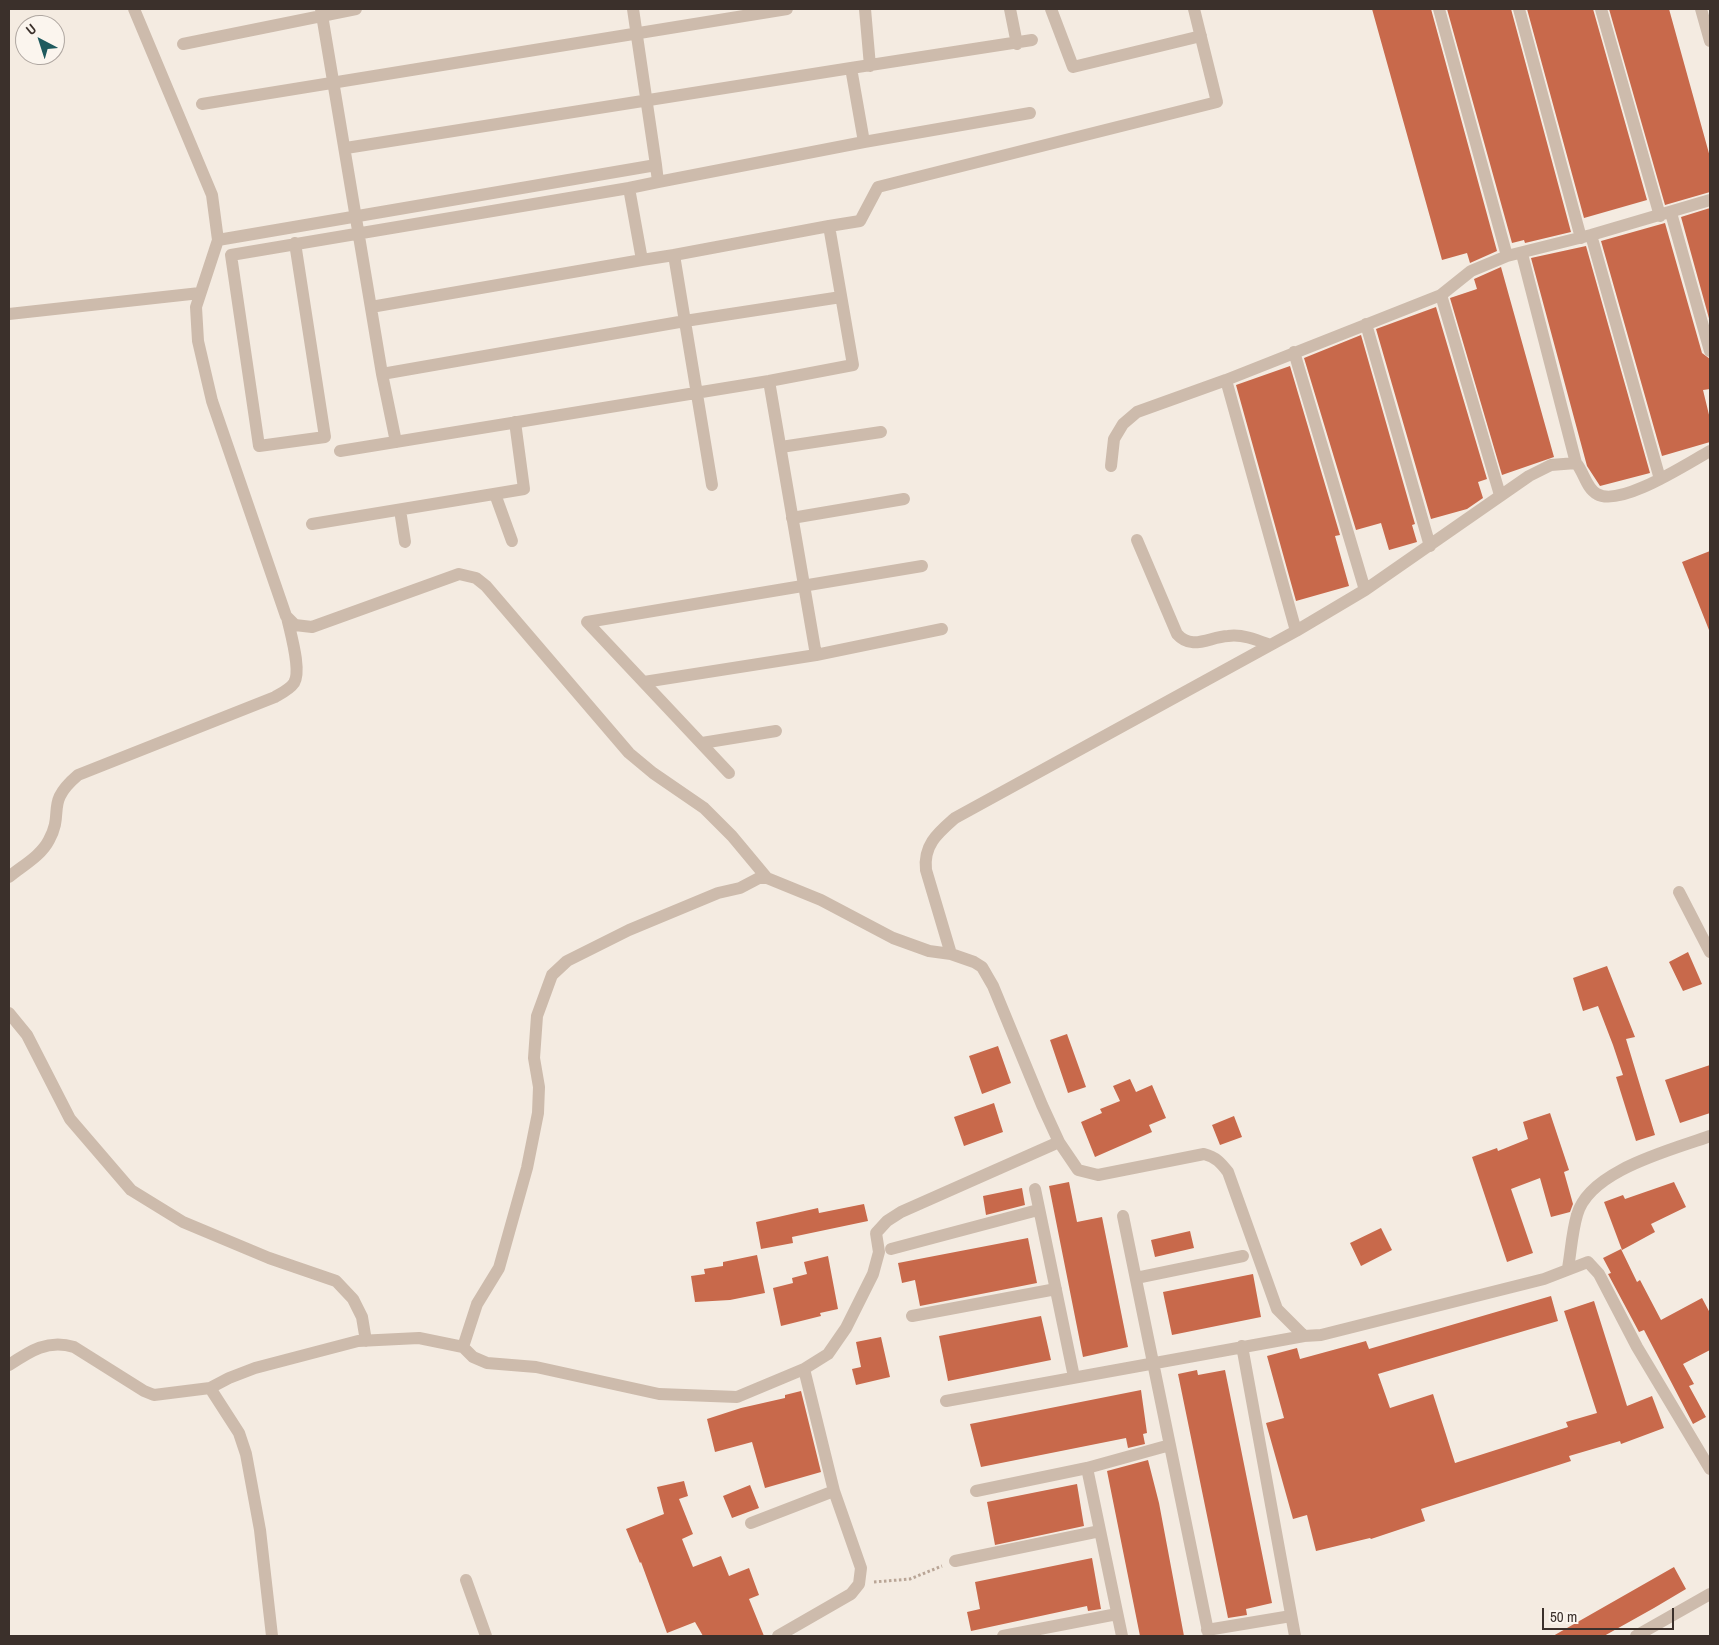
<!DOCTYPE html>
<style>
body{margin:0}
#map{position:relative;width:1719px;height:1645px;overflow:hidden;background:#f4ebe1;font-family:"Archivo Narrow",sans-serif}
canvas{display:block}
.frame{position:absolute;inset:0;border:10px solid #3b302b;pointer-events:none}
.north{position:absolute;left:15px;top:15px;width:50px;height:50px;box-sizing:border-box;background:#fbf5ee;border:1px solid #aea6a0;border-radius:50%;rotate:320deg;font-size:14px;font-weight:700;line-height:20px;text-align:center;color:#3b302b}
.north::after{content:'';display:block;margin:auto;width:18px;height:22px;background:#1f5a5e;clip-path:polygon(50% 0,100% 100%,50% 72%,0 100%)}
.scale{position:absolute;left:1542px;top:1608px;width:132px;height:22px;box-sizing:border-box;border:2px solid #3b302b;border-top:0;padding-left:6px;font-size:15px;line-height:18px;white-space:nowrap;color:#3b302b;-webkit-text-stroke:4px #fbf5ee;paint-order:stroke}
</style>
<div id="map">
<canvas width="1719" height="1645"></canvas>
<div class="frame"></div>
<div class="north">U</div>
<div class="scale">50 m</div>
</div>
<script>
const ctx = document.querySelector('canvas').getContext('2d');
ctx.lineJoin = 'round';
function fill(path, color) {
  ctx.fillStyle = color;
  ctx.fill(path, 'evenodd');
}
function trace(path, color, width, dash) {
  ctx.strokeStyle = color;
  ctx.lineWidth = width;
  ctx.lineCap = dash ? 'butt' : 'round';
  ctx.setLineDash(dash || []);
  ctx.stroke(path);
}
const building = new Path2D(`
 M1372,9H1431L1497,251L1470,263L1467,253L1442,260Z
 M1447,9H1511L1571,232L1525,243L1524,240L1512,243Z
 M1527,9H1593L1647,200L1584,218Z
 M1609,9H1669L1710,157V192L1665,205Z
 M1710,208V322L1681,217Z
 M1665,223L1702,353L1710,359V389L1703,390L1710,419V442L1662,456L1601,241Z
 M1586,246L1650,473L1600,486L1587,466L1531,258Z
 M1501,267L1554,457L1502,475L1450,298L1477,289L1474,279Z
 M1436,307L1487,479L1478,482L1483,498L1467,509L1431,519L1376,329Z
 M1361,335L1415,524L1412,525L1417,542L1389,550L1381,523L1356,530L1304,358Z
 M1290,366L1340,535L1335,536L1349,586L1296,601L1236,385Z
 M1710,551V630H1709L1682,562Z
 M1688,952L1702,984L1683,991L1669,962Z
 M1607,966L1635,1037L1626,1039L1655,1135L1636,1141L1616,1077L1623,1075L1613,1045L1598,1006L1583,1011L1573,978Z
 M1067,1034L1086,1087L1068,1093L1050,1040Z
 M998,1046L1011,1083L982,1094L969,1056Z
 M1710,1065V1113L1680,1123L1665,1080Z
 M1130,1079L1136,1092L1152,1085L1166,1118L1149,1125L1152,1132L1095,1157L1081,1122L1102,1113L1100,1109L1120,1101L1113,1086Z
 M994,1103L1003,1132L964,1146L954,1117Z
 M1550,1113L1569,1170L1564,1172L1573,1204L1570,1212L1551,1217L1540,1178L1511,1189L1533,1253L1507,1262L1472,1157L1497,1148L1498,1151L1528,1139L1523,1122Z
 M1234,1116L1242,1137L1220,1145L1212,1125Z
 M1069,1182L1077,1222L1102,1217L1128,1347L1083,1357L1049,1186Z
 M1674,1182L1686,1207L1651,1224L1655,1232L1622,1250L1604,1202L1623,1195L1625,1199Z
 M1022,1188L1025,1205L986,1215L983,1196Z
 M864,1204L868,1221L792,1237L793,1243L761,1249L756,1222L818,1208L819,1213Z
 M1381,1228L1392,1250L1361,1266L1350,1243Z
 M1190,1231L1194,1248L1155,1257L1151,1240Z
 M1028,1238L1037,1283L920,1306L915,1280L902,1283L898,1263Z
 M1621,1249L1637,1282L1640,1280L1661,1320L1702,1298L1710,1313V1350L1683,1364L1694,1384L1689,1386L1706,1417L1693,1424L1644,1330L1639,1332L1608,1274L1611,1273L1603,1258Z
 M757,1255L765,1293L730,1300L695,1302L691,1276L705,1274L704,1269L723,1266V1262Z
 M828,1256L838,1309L820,1313L821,1316L781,1326L773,1288L793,1283L792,1278L807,1274L804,1262Z
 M1253,1274L1261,1317L1172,1335L1163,1292Z
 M1551,1296L1558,1321L1378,1374L1390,1408L1433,1394L1455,1463L1568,1427L1566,1422L1597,1413L1564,1311L1594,1301L1627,1406L1652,1396L1664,1428L1621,1444L1620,1441L1569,1456L1571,1461L1421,1509L1425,1521L1371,1539L1370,1538L1316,1551L1307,1515L1293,1519L1266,1423L1284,1418L1267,1356L1297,1348L1300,1359L1366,1341L1369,1349Z
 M1041,1316L1051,1360L948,1381L939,1336Z
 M881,1337L890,1377L856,1385L852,1369L861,1367L856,1342Z
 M1197,1370L1198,1375L1225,1370L1272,1603L1246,1609L1247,1615L1228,1618L1178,1374Z
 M1141,1390L1147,1433L1143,1434L1145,1444L1128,1448L1126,1438L981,1467L970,1424Z
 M801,1391L821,1472L765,1488L752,1442L715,1452L707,1419L741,1408L785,1398V1395Z
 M1148,1460L1159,1503L1184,1636H1140L1107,1471Z
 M684,1481L688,1496L679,1499L693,1534L682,1539L693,1567L721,1556L729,1576L749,1568L759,1595L749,1599L764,1636H703L695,1622L667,1633L641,1562L640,1563L626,1529L664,1514L657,1487Z
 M1077,1484L1084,1526L995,1545L987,1502Z
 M750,1485L759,1508L732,1518L723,1496Z
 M1092,1558L1101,1609L1088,1611L1087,1606L971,1631L967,1612L980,1609L975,1582Z
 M1674,1567L1686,1589L1654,1608L1604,1636H1553Z`);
const path = new Path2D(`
 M874,1582L910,1579L942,1566`);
const minor = new Path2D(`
 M134,9L212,195L218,240L196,307L198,341L212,401L286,616L295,625L312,627L459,574L476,578L486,586L629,753L653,773L704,808L732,836L767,878L821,900L893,938L929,951L951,954L974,962L982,967L993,986L1042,1105L1059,1142L1078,1170L1098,1175L1204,1154C1216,1157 1221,1163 1228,1172L1277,1309L1304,1336L1321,1335L1544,1279L1588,1262L1599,1274L1637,1347L1710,1469
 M321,9L382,374L396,442
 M865,9L870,66
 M1010,9L1017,44
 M1051,9L1073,67L1201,36
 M1439,9L1507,256
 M1519,9L1581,238
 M1601,9L1660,216
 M1701,9L1710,41
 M183,44L356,9
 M851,68L1032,40
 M202,104L787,9
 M346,148L851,68L864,142
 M656,165L658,182L629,188L642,260L674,255L712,485
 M658,182L864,142L1030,113
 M1671,213L1710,351
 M829,226L860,221L878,187L1217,102L1194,9
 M1591,235L1660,479
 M218,240L656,165L633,9
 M295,243L325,437L259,446L231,255L629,188
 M1522,254L1576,463
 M1441,295L1500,495
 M371,307L642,260
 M9,314L200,293
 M1366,324L1430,546
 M1294,352L1365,590
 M382,374L685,321L841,297
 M769,381L816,655
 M781,447L881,432
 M340,451L769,381L853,365L829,226L674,255
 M1111,466L1114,439L1123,424L1137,412L1226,380
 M495,494L512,541
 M400,510L405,542
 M792,518L904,499
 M312,524L524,489L515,422
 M1137,540L1177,634C1192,651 1209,637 1228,636C1243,634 1257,640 1270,645
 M1296,631L1226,380L1441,295L1471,271L1507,256L1591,235L1710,200
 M644,682L816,655L942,629
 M702,743L776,731
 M729,773L587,622L922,566
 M9,877C22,866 41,856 49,840C65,811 44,804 78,775L275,697C282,693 290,689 294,683C302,670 290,632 287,617
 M1679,892L1710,952
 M951,954L926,870C923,845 938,833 955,818L1296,631L1365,590L1529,476L1551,465L1576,463C1584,472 1586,488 1597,494C1620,508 1688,463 1710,451
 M9,1013L27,1035L70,1119L131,1190L183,1222L269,1258L336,1281L353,1299L362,1317L366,1341
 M1035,1189L1074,1377
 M1123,1216L1209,1636
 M891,1249L1038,1210
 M1568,1268C1571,1251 1572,1232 1577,1215C1589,1170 1672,1150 1710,1136
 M1136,1278L1243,1256
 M912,1316L1056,1289
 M1242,1346L1295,1636
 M463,1347L477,1304L499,1268L527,1168L538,1113L539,1087L534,1058L537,1016L552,975L567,961L629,930L718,893L740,888L759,878H767
 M9,1365C30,1351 48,1339 74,1347L144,1391L154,1395L210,1388L239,1433L246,1454L260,1530L272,1636
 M210,1388L229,1378L255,1368L358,1341L419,1338L463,1347L473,1357L487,1363L536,1367L659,1394L737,1397L804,1369
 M946,1401L1304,1336
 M1087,1468L1122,1636
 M976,1491L1087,1468L1170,1445
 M751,1523L834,1491
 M955,1561L1100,1531
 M466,1580L486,1636
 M1207,1630L1291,1616
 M778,1636L851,1594L859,1584L861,1568L834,1491L804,1369L828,1354L846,1328L873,1274L879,1252L876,1233L887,1221L901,1212L1059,1142
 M1003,1636L1117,1614
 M1636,1636L1710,1594`);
fill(building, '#c8694b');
trace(path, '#b9a596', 3, [2.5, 2.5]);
trace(minor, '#cdbbac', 12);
</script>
